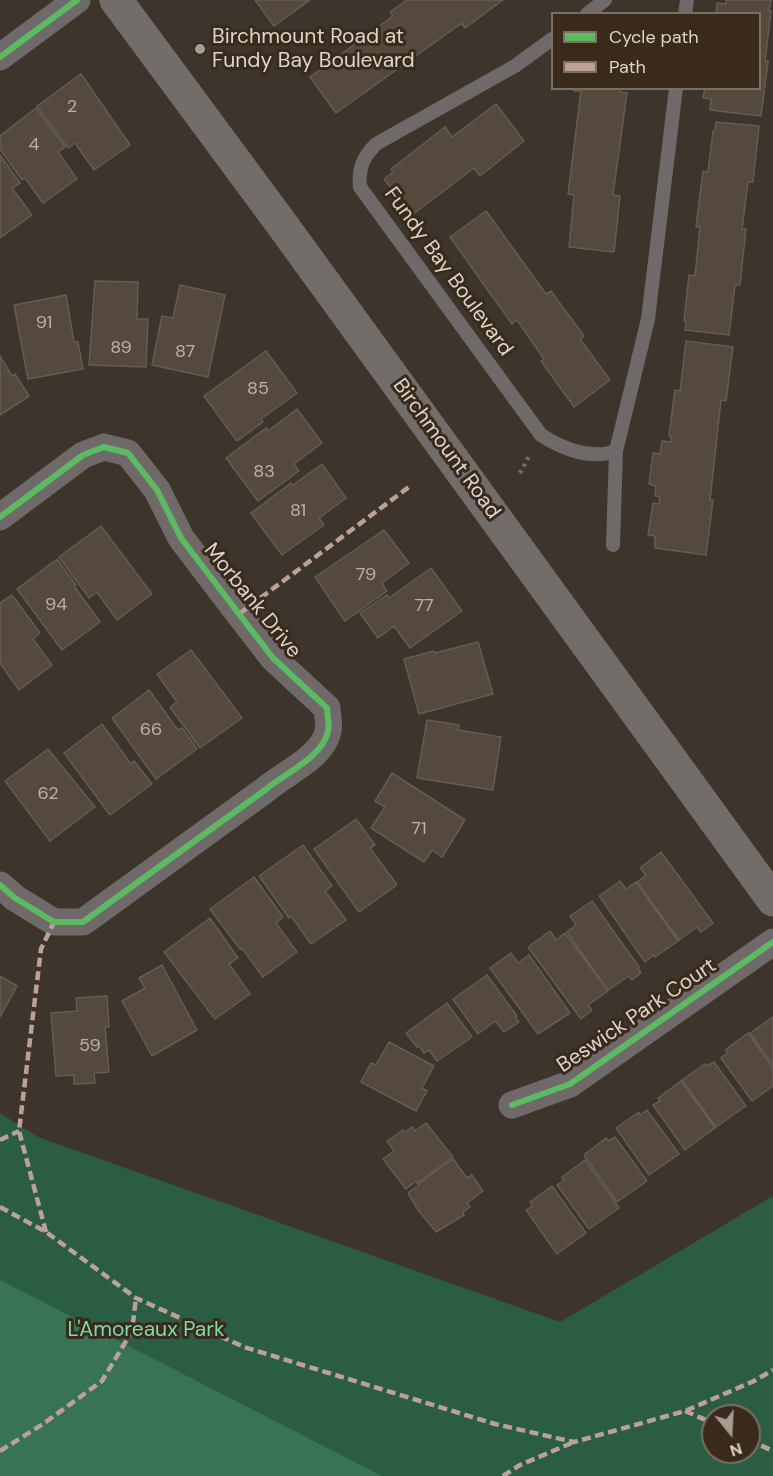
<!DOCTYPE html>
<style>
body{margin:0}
#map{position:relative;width:773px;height:1476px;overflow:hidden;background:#3d342c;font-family:"DM Sans",sans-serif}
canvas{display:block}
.legend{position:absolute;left:551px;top:12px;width:210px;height:78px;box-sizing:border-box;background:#392a1c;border:2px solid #7b6e62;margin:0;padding:8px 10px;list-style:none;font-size:18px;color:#ded4cb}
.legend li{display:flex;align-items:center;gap:12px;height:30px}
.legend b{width:30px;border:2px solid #7b6e62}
.north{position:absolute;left:701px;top:1404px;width:60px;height:60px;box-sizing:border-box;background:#392a1c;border:2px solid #7b6e62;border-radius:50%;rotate:162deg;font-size:16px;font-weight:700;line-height:24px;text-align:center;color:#ded4cb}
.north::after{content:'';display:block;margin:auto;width:21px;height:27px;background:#a69c93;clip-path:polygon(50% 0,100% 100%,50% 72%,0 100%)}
</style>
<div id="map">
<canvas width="773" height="1476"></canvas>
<ul class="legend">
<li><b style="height:8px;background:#5cba63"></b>Cycle path</li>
<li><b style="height:8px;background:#bda197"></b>Path</li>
</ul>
<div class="north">N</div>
</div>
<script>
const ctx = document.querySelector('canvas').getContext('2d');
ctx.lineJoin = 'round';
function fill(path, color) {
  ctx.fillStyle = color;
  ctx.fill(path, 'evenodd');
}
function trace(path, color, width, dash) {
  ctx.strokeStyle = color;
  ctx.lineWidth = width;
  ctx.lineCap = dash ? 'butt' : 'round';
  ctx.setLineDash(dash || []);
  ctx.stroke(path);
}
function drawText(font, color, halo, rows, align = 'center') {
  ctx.font = font + ' "DM Sans",sans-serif';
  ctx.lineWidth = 6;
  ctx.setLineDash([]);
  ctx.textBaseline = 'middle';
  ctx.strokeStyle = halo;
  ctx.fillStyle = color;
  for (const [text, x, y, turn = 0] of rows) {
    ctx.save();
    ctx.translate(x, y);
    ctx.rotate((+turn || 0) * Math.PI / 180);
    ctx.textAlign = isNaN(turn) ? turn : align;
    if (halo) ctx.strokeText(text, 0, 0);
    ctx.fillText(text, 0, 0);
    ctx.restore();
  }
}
const green = new Path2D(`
 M0,1113L38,1137L560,1322L773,1196V1476H0ZM713,1416H749V1452H713Z`);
const forest = new Path2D(`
 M0,1280L4,1282L382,1476H0Z`);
const building = new Path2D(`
 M255,0H310L274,26Z
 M407,0H503L465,28L462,23L336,113L310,77L393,16L390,12Z
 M726,0H771L769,11H771L765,61H768L761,116L710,110L711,99L703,98L705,88H760V14H716L717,3L726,4Z
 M81,74L130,145L94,170L75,143L68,148L37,106Z
 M574,88H621L620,92L627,93L613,195L620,196L614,252L569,247L574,195L568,194L581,91H574Z
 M496,104L524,141L480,176L474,168L412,215L384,179L393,172L391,169L445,127L452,137Z
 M36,108L65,147L58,152L77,179L43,203L25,178L22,180L0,149V136Z
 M716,122L759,126L753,182H748L742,229H746L740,285H735L729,335L685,330L686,321H684L689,275L695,276L700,227H696L703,171L708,172L713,131H715Z
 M0,155L20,183L12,188L32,215L0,238Z
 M486,211L546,294L551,291L584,336L580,339L610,380L574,407L541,361L544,359L517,320L512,324L450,237Z
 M95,281L138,282L137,319H148L146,367L89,365Z
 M180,285L225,295L208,377L152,365L162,316L173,318Z
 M66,295L74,342H78L83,369L28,379L14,305Z
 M686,341L733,347L726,401L721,400L710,500H713L706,555L655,548V536L648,535L653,503L659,504L660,497L655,496L656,486L649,484L653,453L660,454L662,441L671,442V436H669L675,390L680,391Z
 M266,351L297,393L261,419L263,422L237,441L204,396Z
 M0,356L12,376L15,374L29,396L0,415Z
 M297,409L322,443L294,464L299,471L258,501L226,458L266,428L268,431Z
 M322,464L346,498L319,518L324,525L282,555L251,513L291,483L293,485Z
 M101,526L152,594L117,620L97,592L89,598L59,557Z
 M384,530L409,563L382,583L387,591L345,621L315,577Z
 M57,559L76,585L74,586L100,622L62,650L17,589Z
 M431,568L462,611L410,648L394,626L378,638L360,613L387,595L389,598Z
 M12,595L40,633L33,639L52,665L19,690L0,663V603Z
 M478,642L493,694L419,714L404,659L434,651L435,653Z
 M191,650L242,718L200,748L170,707L177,702L157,674Z
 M149,690L178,730L182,728L197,749L156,779L112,718Z
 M427,720L459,725L458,730L501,737L493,790L417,778Z
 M102,724L131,764L134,761L152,784L110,815L64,753Z
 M48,749L95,807L50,841L5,781Z
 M392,773L465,820L442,857L432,850L424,862L371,828L385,807L375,801Z
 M356,819L375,845L370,848L397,885L359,912L314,849Z
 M303,845L332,886L325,891L346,920L311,944L291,916L289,918L259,876Z
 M661,852L713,923L701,932L697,927L679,940L637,882L646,875L640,868Z
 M254,877L283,917L276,923L297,952L263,977L242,948L240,949L210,909Z
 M620,881L626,889L636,882L678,941L655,957L653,955L645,962L599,896Z
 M592,901L639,967L638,968L641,973L632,980L629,976L608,990L567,932L576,925L570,916Z
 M210,918L238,958L229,964L250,994L215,1019L164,952Z
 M550,931L556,940L565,933L608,991L588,1005L592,1010L581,1019L528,947Z
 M511,953L518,963L529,955L570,1013L538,1034L490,968Z
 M162,965L197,1030L152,1056L122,1001L145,988L139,978Z
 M487,975L517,1016L515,1017L519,1022L504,1032L495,1021L478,1034L453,999Z
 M0,976L17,986L0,1017Z
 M107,996L109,1027H105L109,1072L94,1073L95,1083L74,1084V1075L56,1076L51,1013L77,1011L76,998Z
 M447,1003L472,1037L437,1061L429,1050L424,1053L419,1046L417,1047L406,1033Z
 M773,1017V1065L750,1033Z
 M748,1033L773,1068V1086L752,1101L721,1058L728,1052L725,1050Z
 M389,1042L434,1066L422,1088L427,1091L416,1111L361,1082L371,1063L376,1065Z
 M714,1062L746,1106L716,1127L682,1080L705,1064L707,1066Z
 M681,1081L715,1128L685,1150L653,1105L660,1101L658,1098Z
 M647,1110L679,1154L649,1175L616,1128L639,1112L640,1115Z
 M426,1123L453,1157L417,1183L416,1181L406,1189L383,1159L394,1151L387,1141L403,1130L405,1132L412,1127L415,1131Z
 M615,1137L647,1181L617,1202L584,1155L606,1138L608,1141Z
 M453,1159L467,1178L472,1175L483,1191L467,1203L470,1207L463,1212L464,1215L436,1232L418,1210L408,1193L419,1185L418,1184Z
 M585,1160L619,1208L589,1229L557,1185L564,1180L562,1177Z
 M552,1186L586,1233L557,1254L526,1210L532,1206L530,1202Z`);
const path = new Path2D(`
 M520,473L530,454`);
const lane = new Path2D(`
 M587,14L605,0
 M685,14L687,0
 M552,39L515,66L376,144C363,157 358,169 360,187L541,435C563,449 590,460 616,451
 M613,545L616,451L648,319L676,88`);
const street = new Path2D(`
 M0,57L77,0
 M0,517L83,455L104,447L128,453L157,490L181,538L239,614L273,658L327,708C327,715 330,724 328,731C323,757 285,773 265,790L83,922H54L15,898L0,885
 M512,1105L570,1084L773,942`);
const secondary = new Path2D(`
 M116,0L278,219L773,900`);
const quiet = new Path2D(`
 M239,614L409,487
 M0,1140L19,1131
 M0,1207L46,1232L136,1298L244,1347L495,1424L574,1442L685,1411L754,1381L773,1370
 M46,1232L19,1131L41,949L54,922
 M685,1411L713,1423
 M749,1440L773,1451
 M0,1451L43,1424L102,1381L132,1331L136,1298
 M503,1476L520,1465L574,1442`);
const cycleway = new Path2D(`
 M0,57L77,0
 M0,517L83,455L104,447L128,453L157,490L181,538L239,614L273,658L327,708C327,715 330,724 328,731C323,757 285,773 265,790L83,922H54L15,898L0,885
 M512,1105L570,1084L773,942`);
const markers = [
 [200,49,6,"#a69c93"]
];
const numberNames = [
 ["2",72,107],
 ["4",34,145],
 ["91",44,323],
 ["89",121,348],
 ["87",185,352],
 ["85",258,389],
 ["83",264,472],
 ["81",298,511],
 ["79",366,575],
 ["94",56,605],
 ["77",424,606],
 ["66",151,730],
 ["62",48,794],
 ["71",419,829],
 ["59",90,1046]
];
const poiNames = [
 ["Birchmount Road at",212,37],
 ["Fundy Bay Boulevard",212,61]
];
const streetNames = [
 ["Fundy Bay Boulevard",448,272,54],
 ["Birchmount Road",446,449,54],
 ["Morbank Drive",252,601,51],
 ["Beswick Park Court",637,1016,-34]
];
const parkNames = [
 ["L'Amoreaux Park",146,1330]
];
fill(green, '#2a5d44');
fill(forest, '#397356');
fill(building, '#55483c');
trace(building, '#645c55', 1.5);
trace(path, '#76716e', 4, [3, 4.5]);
trace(lane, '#6f6a69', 14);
trace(street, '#6f6a69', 27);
trace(secondary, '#726c6a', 33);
trace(quiet, '#bda197', 4.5, [9, 4.5]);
trace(cycleway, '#5cba63', 6);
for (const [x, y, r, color] of markers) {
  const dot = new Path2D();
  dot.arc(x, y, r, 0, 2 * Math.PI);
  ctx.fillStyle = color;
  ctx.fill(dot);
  trace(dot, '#392a1c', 2);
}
drawText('18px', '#bcb1a7', null, numberNames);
drawText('21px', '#ded4cb', '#392a1c', poiNames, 'left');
drawText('21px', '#ded4cb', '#392a1c', streetNames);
drawText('21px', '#78dcab', '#392a1c', parkNames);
</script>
